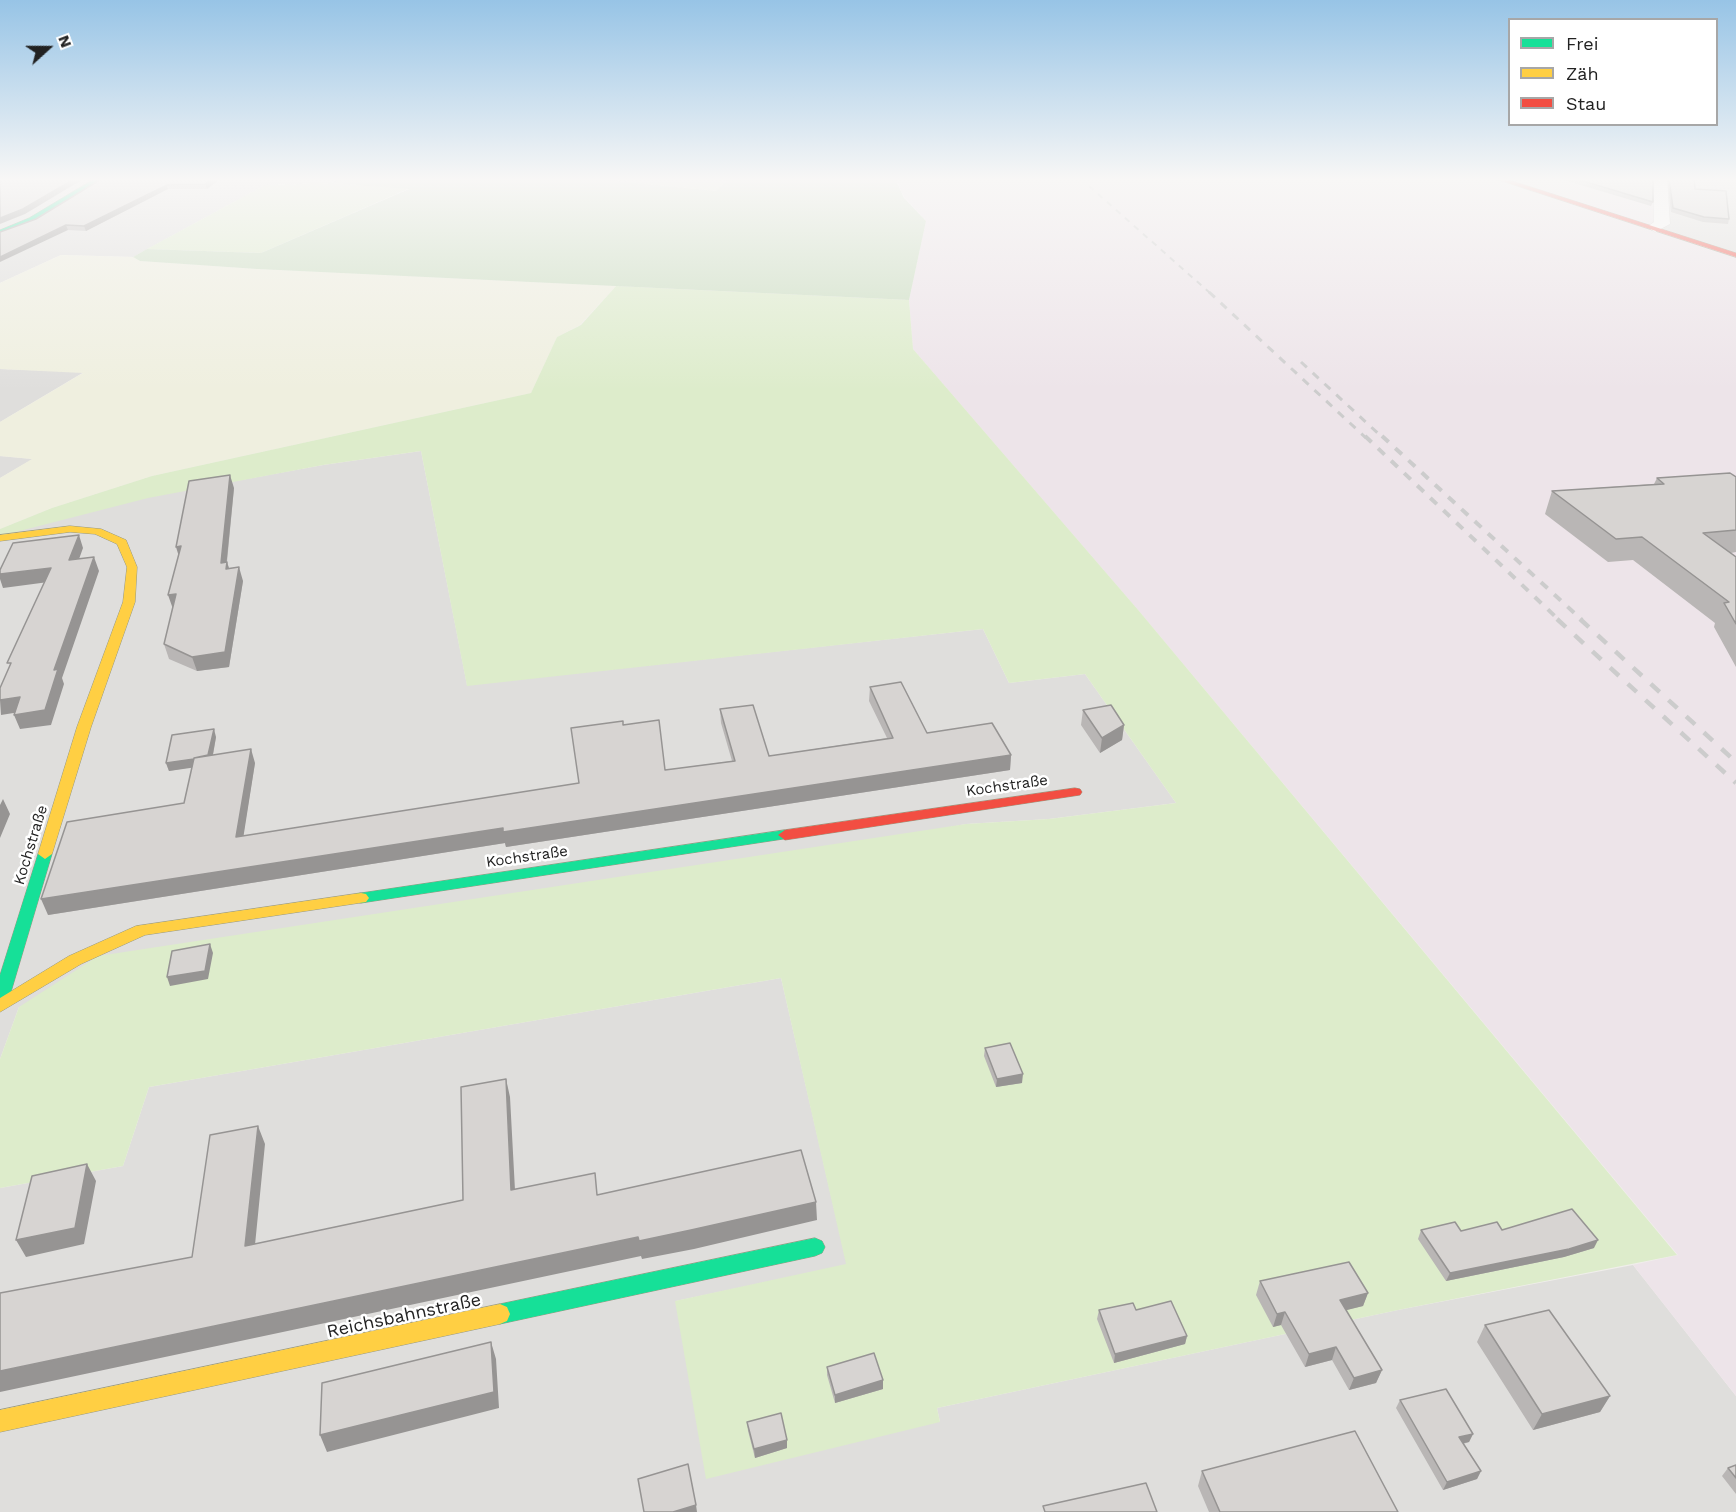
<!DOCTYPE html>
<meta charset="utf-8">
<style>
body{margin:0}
#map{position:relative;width:1736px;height:1512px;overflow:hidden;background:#f0eeeb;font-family:"Work Sans",sans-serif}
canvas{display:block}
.legend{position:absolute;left:1508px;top:18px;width:210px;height:108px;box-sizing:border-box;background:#fff;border:2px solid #a7a7a7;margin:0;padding:8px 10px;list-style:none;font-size:18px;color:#222}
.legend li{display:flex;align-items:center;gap:12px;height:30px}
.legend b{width:30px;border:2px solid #a7a7a7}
.north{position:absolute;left:18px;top:18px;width:60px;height:60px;-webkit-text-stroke:4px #fff;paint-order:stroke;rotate:69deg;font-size:16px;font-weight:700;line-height:24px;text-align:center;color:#222}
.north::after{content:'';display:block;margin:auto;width:21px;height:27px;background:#222;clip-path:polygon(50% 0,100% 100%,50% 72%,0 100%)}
</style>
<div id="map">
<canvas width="1736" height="1512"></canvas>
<ul class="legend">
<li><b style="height:8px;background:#16e098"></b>Frei</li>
<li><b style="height:8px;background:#ffcf43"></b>Zäh</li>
<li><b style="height:8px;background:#f24e42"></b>Stau</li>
</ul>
<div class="north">N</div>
</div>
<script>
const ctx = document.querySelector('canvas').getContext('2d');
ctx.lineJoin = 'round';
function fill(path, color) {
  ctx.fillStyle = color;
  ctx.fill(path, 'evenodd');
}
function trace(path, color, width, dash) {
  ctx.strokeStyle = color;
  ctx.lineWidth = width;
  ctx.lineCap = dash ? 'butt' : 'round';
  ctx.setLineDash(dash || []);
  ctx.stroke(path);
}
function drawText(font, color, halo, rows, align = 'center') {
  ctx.font = font + ' "Work Sans",sans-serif';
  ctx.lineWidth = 5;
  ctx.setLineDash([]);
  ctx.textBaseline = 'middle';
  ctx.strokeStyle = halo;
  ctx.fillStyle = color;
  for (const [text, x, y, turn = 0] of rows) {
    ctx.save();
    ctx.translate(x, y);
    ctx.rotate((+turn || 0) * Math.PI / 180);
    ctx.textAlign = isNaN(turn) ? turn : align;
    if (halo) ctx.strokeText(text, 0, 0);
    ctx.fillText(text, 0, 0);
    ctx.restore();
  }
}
const residential = new Path2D(`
 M0,178H342L332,183L265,185L133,257L61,255L0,283Z
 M1660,178H1736V254L1656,227Z
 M0,369L84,372L0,422Z
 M421,451L467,685L983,629L1009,683L1085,674L1176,803L1049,819L966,824L19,1007L0,1059V535L148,497L323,465Z
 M0,456L33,459L0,478Z
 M781,978L847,1265L676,1301L940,1422L937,1408L1398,1310L1633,1265L1736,1396V1512H0V1188L123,1166L149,1087Z`);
const industrial = new Path2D(`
 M895,178H1659L1656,227L1736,255V1396L1633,1265L1678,1255L1139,611L913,349L909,300L926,221L904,197Z`);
const farmland = new Path2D(`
 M61,255L133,257L140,261L257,269L616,286L580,325L557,337L531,393L152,476L52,508L0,529V478L32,459L0,456V422L83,373L0,369V283Z`);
const grass = new Path2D(`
 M588,178H729L716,191Z
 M332,183L410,188L261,253L147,249L265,185Z
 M616,286L909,300L913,349L1139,611L1677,1255L1398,1310L937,1408L940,1422L706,1479L675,1301L846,1264L781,978L149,1087L123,1166L0,1188V1059L19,1007L98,956L966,824L1049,819L1176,803L1085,674L1009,683L983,629L467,686L421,451L323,465L148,498L0,536V529L52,508L152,476L531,393L557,337L581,325Z`);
const forest = new Path2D(`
 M342,178H588L716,191L729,178H895L904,198L926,221L909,300L257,269L140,261L133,257L147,249L261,253L409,189L332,183Z`);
const street = new Path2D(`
 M1653,178H1667L1670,224L1655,232L1647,227L1654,222Z`);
const fast = new Path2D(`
 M96,178H104L33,220L0,234V230L29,218Z
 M785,830L792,835L790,838L361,903L356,902L353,898L356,894L361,893Z
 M45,849L52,854L8,1002L6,1006L0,1008V975L38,854Z
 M815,1238L822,1241L825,1247L822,1253L815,1256L500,1324L493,1321L490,1314L493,1307L500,1304Z`);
const slow = new Path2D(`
 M70,526L101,529L126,540L137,567L135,602L91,727L52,854L45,859L38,854L77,727L123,602L127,567L117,544L95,534L70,532L0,541V535Z
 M361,893L366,894L369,898L366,902L145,935L81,964L0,1012V998L69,956L136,926Z
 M500,1304L507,1307L510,1314L507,1321L500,1324L0,1432V1410Z`);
const jam = new Path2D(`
 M1493,178H1503L1736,253V257Z
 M1075,788L1080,789L1082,792L1080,795L785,840L778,835L785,830Z`);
const railFar3 = new Path2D(`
 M1080,178L1210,293`);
const railFar2 = new Path2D(`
 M1209,292L1366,438
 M1301,362L1383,438`);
const railFar1 = new Path2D(`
 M1365,436L1559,620
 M1382,436L1582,620`);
const rail = new Path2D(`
 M1557,619L1736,783
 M1580,619L1736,762`);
const wall = new Path2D(`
 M103,178H221L207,189H168L86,231L68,230L36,219Z
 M1557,178H1653V202L1651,206Z
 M1667,178H1694L1695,189L1729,219L1728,224L1703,222L1671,212Z
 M1736,477V552L1731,553L1736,557V667L1714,627L1715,623L1633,560L1608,562L1545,514L1552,491L1654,484L1657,478Z
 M234,488L227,562L229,568L243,581L229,667L197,671L169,659L164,644Z
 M870,687L927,733L1011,755L1010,770L506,847L505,843L48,915L184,803L192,767L169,771L166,763L216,737L213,755L255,763L243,836L579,783L623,725L665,770L732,761L721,723L720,709L769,756L887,738L869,701Z
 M1083,710L1124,725L1122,740L1100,753L1081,725Z
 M985,1048L1022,1083L996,1087L984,1056Z
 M1421,1230L1461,1231L1502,1230L1594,1248L1564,1257L1446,1281L1418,1239Z
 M1260,1281L1368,1293L1363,1306L1346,1310L1382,1370L1376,1383L1349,1390L1332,1360L1305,1367L1281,1325L1273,1327L1256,1295Z
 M1099,1310H1136L1187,1336L1185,1344L1114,1363L1097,1319Z
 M1485,1325L1610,1396L1600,1412L1533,1430L1477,1342Z
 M827,1367L883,1380V1389L835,1403L827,1375Z
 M1400,1400L1473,1434L1469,1442L1463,1444L1481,1471L1477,1479L1443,1490L1396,1408Z
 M747,1422L787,1448L755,1458L748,1431Z
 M1736,1465V1494L1722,1476L1728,1468Z
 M1202,1471L1398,1512H1209L1198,1486Z`);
const shadedWall = new Path2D(`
 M76,178H85L25,214L0,224V218Z
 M214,178H221L207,189L205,184Z
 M167,185L168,189L86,231L84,226Z
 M66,225L68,230L0,262V257Z
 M230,475L234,488L226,568L227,562L231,575L221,563Z
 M79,535L83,548L74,573L69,560Z
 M181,546L180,560L176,547Z
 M94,557L99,571L62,678L64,684L51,725L20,729L14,715L54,670Z
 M239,567L243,581L229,667L197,671L192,657Z
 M51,568L56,581L3,588L0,579V574Z
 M176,594L173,609L168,595Z
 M20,697L26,711L1,715L0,700Z
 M1124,725L1122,740L1100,753L1102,738Z
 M214,729L216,737L211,765L169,771L166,763Z
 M251,749L255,763L241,852L236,837Z
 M1011,755L1010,770L506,847L505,843L48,915L41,899L503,828Z
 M3,799L10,814L0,838V805Z
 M210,944L213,953L208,979L170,986L167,977Z
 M1023,1074L1022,1083L996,1087L997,1079Z
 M506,1079L510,1097L516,1209L511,1190Z
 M258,1126L265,1144L253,1265L245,1246Z
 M87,1164L96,1181L84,1244L26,1257L16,1240Z
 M816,1202L817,1220L694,1249L642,1259L641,1256L0,1392V1371L638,1237Z
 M1598,1240L1594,1248L1564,1257L1446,1281L1450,1273Z
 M1368,1293L1363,1306L1335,1313L1340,1300Z
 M1285,1312L1281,1325L1273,1327L1277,1314Z
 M1187,1336L1185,1344L1114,1363L1115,1354Z
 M491,1342L496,1359L499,1408L327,1452L320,1435Z
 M1336,1347L1332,1360L1305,1367L1309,1354Z
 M1382,1370L1376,1383L1349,1390L1354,1378Z
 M883,1380V1389L835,1403V1395Z
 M1610,1396L1600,1412L1533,1430L1542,1414Z
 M1473,1434L1469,1442L1455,1445L1459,1437Z
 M787,1440V1448L755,1458L754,1449Z
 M1481,1471L1477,1479L1443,1490L1447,1482Z
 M696,1505L697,1512H673Z`);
const building = new Path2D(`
 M0,178H76L23,209L0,218Z
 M103,178H214L205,184L167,185L84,226L66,225L0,257V232L36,219Z
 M1573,178H1653V202Z
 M1669,178H1694L1695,189L1726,191L1729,219L1704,217L1673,208Z
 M1730,473L1736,477V530L1703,533L1736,557V624L1724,603L1729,602L1642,537L1616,539L1552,491L1664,484L1657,478Z
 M230,475L221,563L227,562L226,569L239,567L225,652L192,657L164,644L176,594L168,595L181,546L176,547L189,481Z
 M79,535L69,560L94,557L54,670L58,669L45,710L14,715L20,697L0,700V688L11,663H7L51,568L0,574V570L13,543Z
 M901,682L927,733L992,723L1011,755L503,832V828L41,899L67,822L184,803L194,758L251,749L236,837L579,783L571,728L623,721V725L659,720L665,770L735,761L720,709L753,705L769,756L893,738L870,687Z
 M1111,705L1124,725L1102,738L1083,710Z
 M214,729L208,755L194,758V759L166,763L172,735Z
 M210,944L205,971L167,977L172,951Z
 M1010,1043L1023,1074L997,1079L985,1048Z
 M506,1079L511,1190L595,1173L597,1195L801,1150L816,1202L691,1230L639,1241L638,1237L0,1371V1293L192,1257L210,1135L258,1126L245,1246L463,1200L461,1087Z
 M87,1164L75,1228L16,1240L32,1176Z
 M1572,1209L1598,1240L1569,1249L1450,1273L1421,1230L1455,1222L1461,1231L1497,1222L1502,1230Z
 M1349,1262L1368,1293L1340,1300L1382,1370L1354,1378L1336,1347L1309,1354L1285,1312L1277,1314L1260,1281Z
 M1171,1301L1187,1336L1115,1354L1099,1310L1133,1303L1136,1310Z
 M1549,1310L1610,1396L1542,1414L1485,1325Z
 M491,1342L494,1392L320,1435L322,1383Z
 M874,1353L883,1380L835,1395L827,1367Z
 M1446,1389L1473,1434L1459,1437L1481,1471L1447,1482L1400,1400Z
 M781,1413L787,1440L754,1449L747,1422Z
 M1355,1431L1398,1512H1220L1202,1471Z
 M688,1464L696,1505L673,1512H644L638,1479Z
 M1736,1465V1478L1728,1468Z
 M1146,1483L1157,1512H1045L1043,1506Z`);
const streetNames = [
 ["Kochstraße",1007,786,-8],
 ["Kochstraße",31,845,-73],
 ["Kochstraße",527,857,-8]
];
const nearStreetnames = [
 ["Reichsbahnstraße",404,1316,-12]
];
fill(residential, '#dfdedc');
fill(industrial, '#ede4e9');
fill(farmland, '#efefdf');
fill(grass, '#ddeccb');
fill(forest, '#cbdec1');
trace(street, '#c9c8c7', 1);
trace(fast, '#999a82', 1);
trace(slow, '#999a82', 1);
trace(jam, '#999a82', 1);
fill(street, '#fdfcfc');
fill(fast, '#16e098');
fill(slow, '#ffcf43');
fill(jam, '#f24e42');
trace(railFar3, '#ccc', 2, [6, 6]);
trace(railFar2, '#ccc', 3, [8, 8]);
trace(railFar1, '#ccc', 4, [9, 9]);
trace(rail, '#ccc', 4.5, [12, 12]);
fill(wall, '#b9b6b5');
fill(shadedWall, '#969493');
fill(building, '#d7d4d2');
trace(building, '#969493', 1.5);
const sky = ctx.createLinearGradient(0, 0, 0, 390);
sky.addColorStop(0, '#97c4e6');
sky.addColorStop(0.46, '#f8f7f6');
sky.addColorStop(1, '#f8f7f600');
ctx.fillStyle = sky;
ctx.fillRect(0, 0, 1736, 390);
drawText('15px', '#222', '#fff', streetNames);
drawText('18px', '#222', '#fff', nearStreetnames);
</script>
